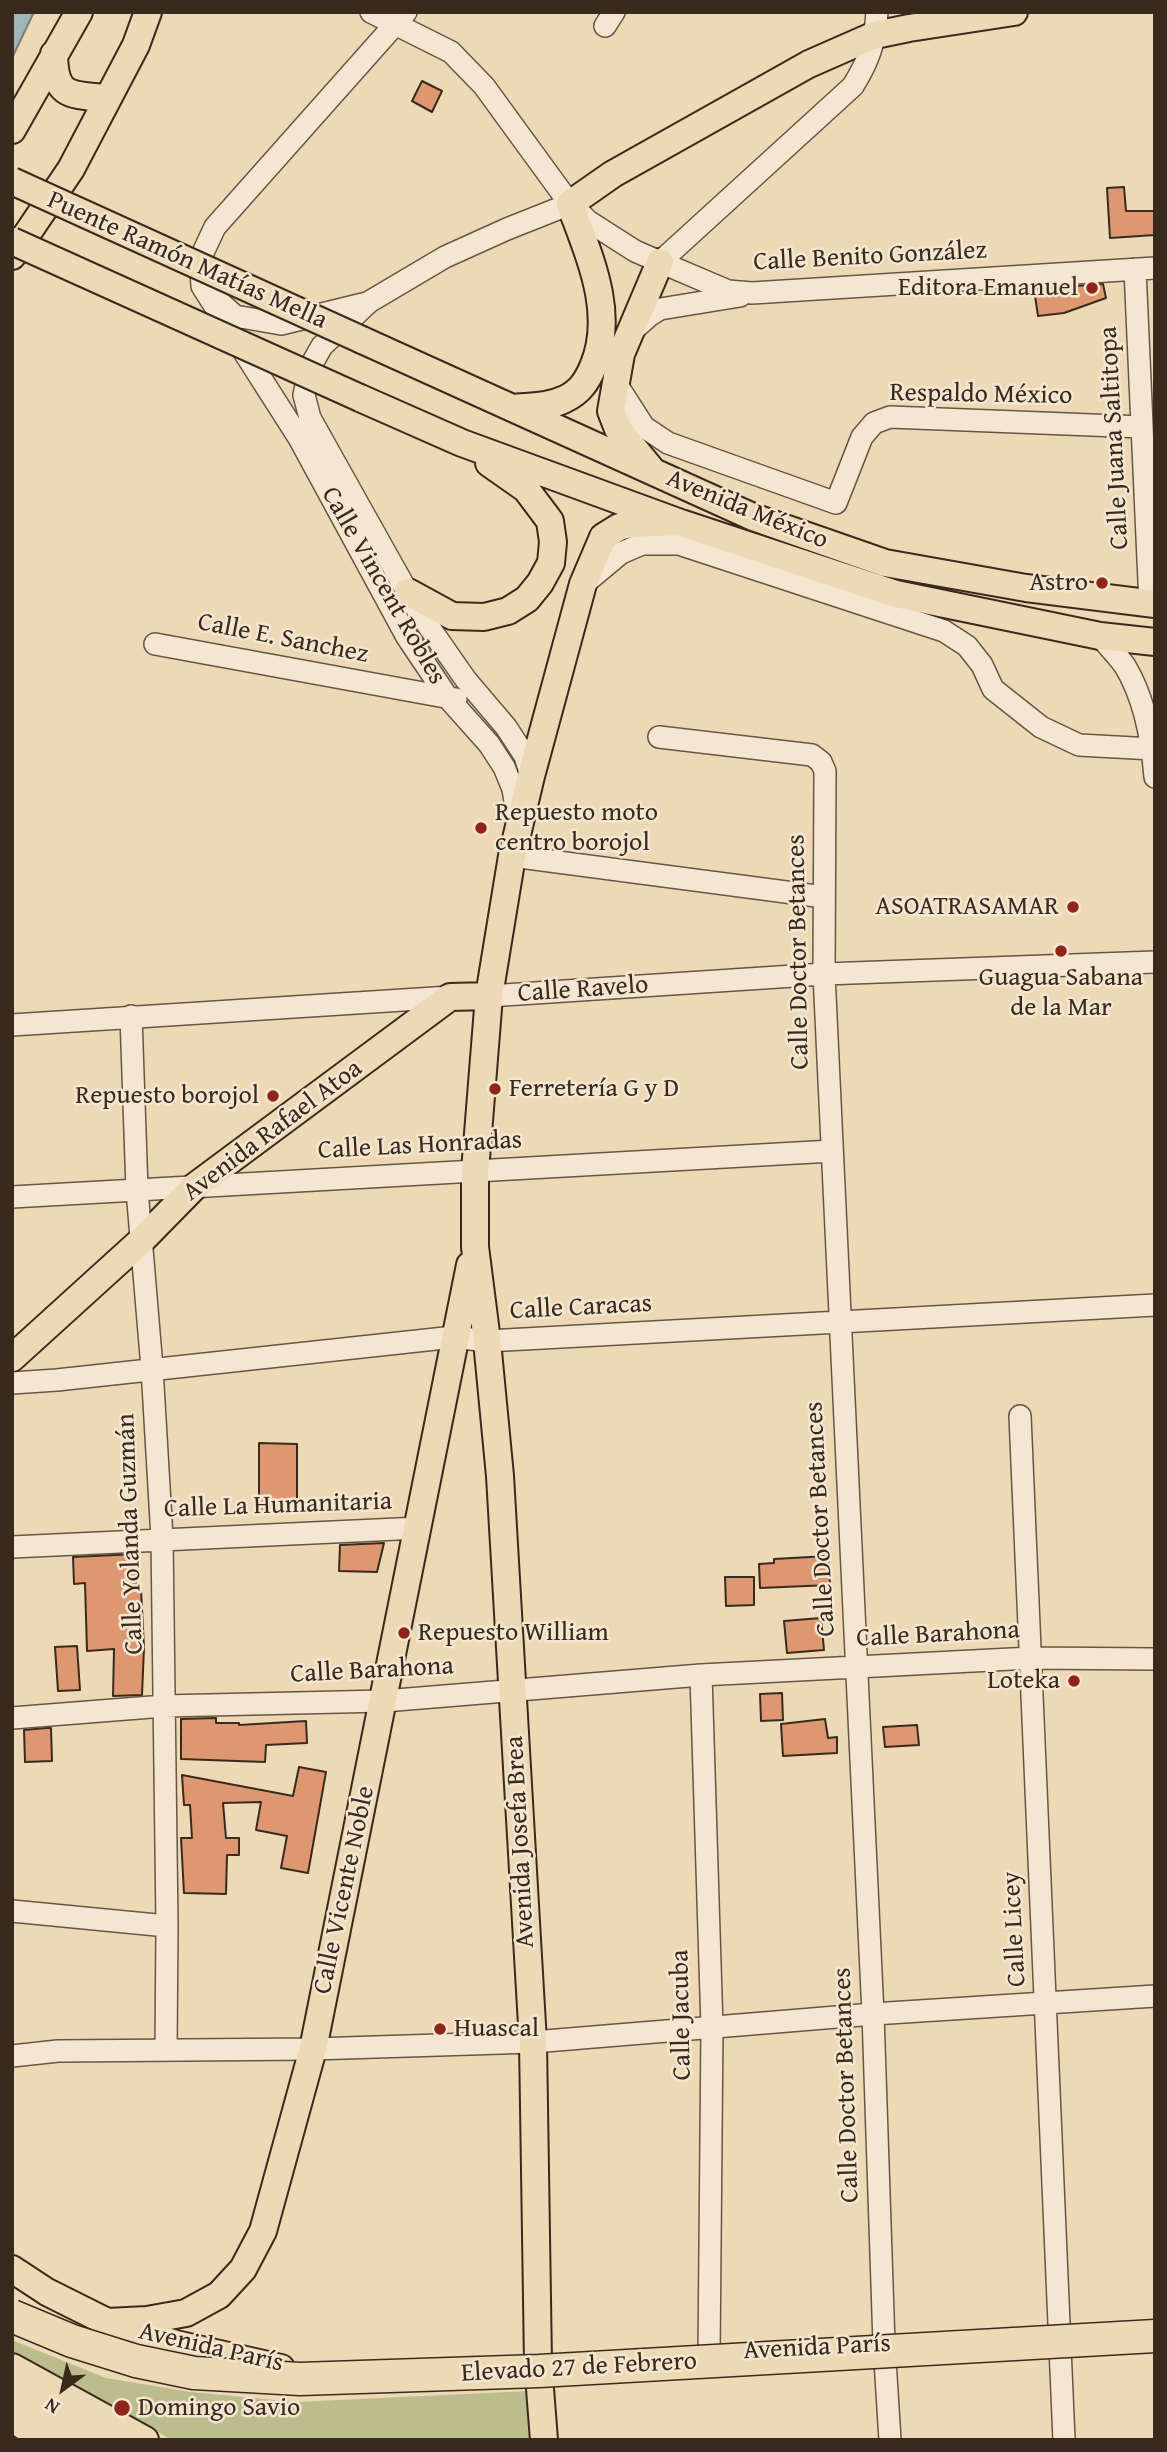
<!DOCTYPE html>
<meta charset="utf-8">
<style>
body{margin:0}
#map{position:relative;width:1167px;height:2452px;overflow:hidden;background:#eed9b6;font-family:"Gentium Book Plus",serif}
canvas{display:block}
.frame{position:absolute;inset:0;border:14px solid #392a1e;pointer-events:none}
.north{position:absolute;left:28px;top:2354px;width:70px;height:70px;-webkit-text-stroke:5px #f4e6d0;paint-order:stroke;rotate:213deg;font-size:19px;font-weight:700;line-height:28px;text-align:center;color:#392a1e}
.north::after{content:'';display:block;margin:auto;width:24px;height:32px;background:#392a1e;clip-path:polygon(50% 0,100% 100%,50% 72%,0 100%)}
</style>
<div id="map">
<canvas width="1167" height="2452"></canvas>
<div class="frame"></div>
<div class="north">N</div>
</div>
<script>
const ctx = document.querySelector('canvas').getContext('2d');
ctx.lineJoin = 'round';
function fill(path, color) {
  ctx.fillStyle = color;
  ctx.fill(path, 'evenodd');
}
function trace(path, color, width, dash) {
  ctx.strokeStyle = color;
  ctx.lineWidth = width;
  ctx.lineCap = dash ? 'butt' : 'round';
  ctx.setLineDash(dash || []);
  ctx.stroke(path);
}
function drawText(font, color, halo, rows, align = 'center') {
  ctx.font = font + ' "Gentium Book Plus",serif';
  ctx.lineWidth = 5;
  ctx.setLineDash([]);
  ctx.textBaseline = 'middle';
  ctx.strokeStyle = halo;
  ctx.fillStyle = color;
  for (const [text, x, y, turn = 0] of rows) {
    ctx.save();
    ctx.translate(x, y);
    ctx.rotate((+turn || 0) * Math.PI / 180);
    ctx.textAlign = isNaN(turn) ? turn : align;
    if (halo) ctx.strokeText(text, 0, 0);
    ctx.fillText(text, 0, 0);
    ctx.restore();
  }
}
const green = new Path2D(`
 M12,2340L106,2378L191,2392L295,2402L530,2391L537,2440H172L12,2351Z`);
const water = new Path2D(`
 M12,12H34L12,58Z`);
const building = new Path2D(`
 M422,81L442,91L432,112L412,101Z
 M1124,187L1126,211H1155V235L1110,238L1107,188Z
 M1103,284L1106,298L1064,313L1038,316L1034,289Z
 M259,1443L297,1444V1512H259Z
 M384,1543L377,1572L339,1571L340,1545Z
 M136,1554L137,1590H141L144,1648L142,1695L113,1696L114,1649L87,1651L85,1583L74,1584L73,1557Z
 M828,1556L830,1585L760,1588L759,1564L774,1563V1559Z
 M725,1577H754V1605L726,1606Z
 M821,1618L824,1650L787,1653L784,1621Z
 M77,1646L80,1690L58,1691L55,1647Z
 M782,1693L783,1720L761,1721L760,1694Z
 M216,1718V1723H239V1725L306,1721L307,1743L266,1745L265,1762L181,1759V1719Z
 M825,1719L828,1738L837,1737V1753L783,1756L781,1724Z
 M917,1725L919,1745L885,1747L883,1727Z
 M46,1728H51L52,1761L25,1762L24,1730Z
 M299,1767L326,1772L308,1873L281,1868L287,1836L256,1830L261,1802L223,1803L226,1838H239V1855H227L226,1894L184,1893L181,1838H192L190,1805H184L182,1775L293,1796Z`);
const minor = new Path2D(`
 M371,12L451,52L484,86L570,204L588,221L635,251L660,262L728,291L752,293L1155,268
 M406,12L215,227L200,259L202,286L299,438L407,637L448,698L489,744L504,767L513,789L518,820
 M605,26L614,12
 M660,262L853,86C869,60 875,43 877,12
 M1135,269L1150,604
 M216,299L235,316L281,324L367,303
 M631,332L649,316L660,309L740,296
 M617,385L644,427L668,443L836,503L862,437L874,423L890,417L1142,427
 M585,583L621,553L642,544H679L944,631L967,646L982,665L993,689L1041,727L1079,745L1153,749
 M1100,636C1108,646 1118,656 1125,666C1145,699 1152,739 1155,777
 M155,644L456,699
 M659,737L812,755L821,762L825,771L824,974L873,2014L884,2344L890,2440
 M531,776L525,756L506,727L466,680L418,611L310,418L304,395L310,367L322,346L369,302L445,257L507,229L570,204
 M512,856L824,897
 M489,996L824,974L1155,962
 M131,1016L137,1190L152,1368L162,1538L167,1926L166,2050
 M12,1025L450,997
 M12,1197L832,1151
 M12,1383L57,1380L454,1337L487,1341L1155,1305
 M1020,1416L1064,2440
 M12,1547L419,1528
 M701,1675L712,2028L709,2354
 M12,1718L164,1706L384,1701L701,1675L1031,1658L1155,1659
 M12,1911L167,1926
 M12,2056L58,2051L313,2049L533,2042L873,2014L1155,1996`);
const major = new Path2D(`
 M54,54C55,97 69,95 107,98
 M12,130L79,12
 M12,256L71,169L136,45L148,12
 M362,340L753,517L885,563L1026,588L1155,604
 M360,398L462,443L678,522L896,594L1100,636L1155,642
 M512,408C530,406 549,407 565,399C580,392 587,381 593,367C616,313 589,256 570,204L613,174L809,64L875,35L909,28L1014,12
 M651,469L618,429L611,411L621,354L660,262
 M408,592L452,616L484,617L508,611L527,599L540,583L551,563L553,542L550,521L526,489L489,463
 M12,1358L142,1240L194,1187L450,997L489,996
 M12,2269L47,2292L107,2322L147,2320L186,2313L219,2295L243,2269L263,2231L313,2049L470,1265
 M122,2327L176,2344L281,2368
 M12,2367L145,2440
 M66,2414L104,2440
 M12,2418L44,2440
 M544,2440L538,2363L533,2042L500,1476L487,1341L475,1247V1171L489,996L512,856L531,776L583,584L603,537L619,527L631,524L678,522`);
const highway = new Path2D(`
 M12,2397L79,2440`);
const majorBridge = new Path2D(`
 M12,181L362,340
 M12,241L360,398`);
const highwayBridge = new Path2D(`
 M12,2316L72,2341L136,2361L194,2373L300,2379L539,2371L1155,2336`);
const markers = [
 [1092,288,7,"#8f2418"],
 [1102,583,7,"#8f2418"],
 [481,828,7,"#8f2418"],
 [1073,907,7,"#8f2418"],
 [1061,951,7,"#8f2418"],
 [495,1089,7,"#8f2418"],
 [273,1096,7,"#8f2418"],
 [404,1633,7,"#8f2418"],
 [1074,1681,7,"#8f2418"],
 [440,2029,7,"#8f2418"],
 [122,2408,9,"#8f2418"]
];
const streetNames = [
 ["Calle Benito González",870,257,-3],
 ["Puente Ramón Matías Mella",187,261,24],
 ["Respaldo México",981,395,1],
 ["Calle Juana Saltitopa",1115,438,-93],
 ["Avenida México",747,510,22],
 ["Calle Vincent Robles",383,586,60],
 ["Calle E. Sanchez",283,639,11],
 ["Calle Doctor Betances",799,952,-91],
 ["Calle Ravelo",583,990,-4],
 ["Avenida Rafael Atoa",273,1131,-37],
 ["Calle Las Honradas",420,1146,-3],
 ["Calle Caracas",581,1308,-3],
 ["Calle La Humanitaria",278,1506,-2],
 ["Calle Doctor Betances",821,1519,-93],
 ["Calle Yolanda Guzmán",131,1534,-92],
 ["Calle Barahona",938,1635,-3],
 ["Calle Barahona",372,1671,-3],
 ["Avenida Josefa Brea",521,1842,-93],
 ["Calle Vicente Noble",345,1890,-78],
 ["Calle Licey",1015,1929,-93],
 ["Calle Jacuba",682,2015,-91],
 ["Calle Doctor Betances",847,2085,-92],
 ["Avenida París",211,2348,13],
 ["Avenida París",817,2348,-3],
 ["Elevado 27 de Febrero",579,2368,-3]
];
const poiNames = [
 ["Editora Emanuel",1078,288],
 ["Astro",1088,583],
 ["Repuesto moto",495,813,"left"],
 ["centro borojol",495,843,"left"],
 ["ASOATRASAMAR",1059,907],
 ["Guagua Sabana",1061,978,"center"],
 ["de la Mar",1061,1008,"center"],
 ["Ferretería G y D",509,1089,"left"],
 ["Repuesto borojol",259,1096],
 ["Repuesto William",418,1633,"left"],
 ["Loteka",1060,1681],
 ["Huascal",454,2029,"left"],
 ["Domingo Savio",138,2408,"left"]
];
fill(green, '#bbbe8c');
fill(water, '#9fb7b9');
trace(water, '#767f7b', 2);
fill(building, '#dd9771');
trace(building, '#392a1e', 2);
trace(minor, '#665644', 24);
trace(major, '#392a1e', 30);
trace(highway, '#392a1e', 35);
trace(minor, '#f4e6d0', 21);
trace(major, '#eed9b6', 26);
trace(highway, '#eed9b6', 32);
trace(majorBridge, '#392a1e', 30, []);
trace(highwayBridge, '#392a1e', 35, []);
trace(majorBridge, '#eed9b6', 26);
trace(highwayBridge, '#eed9b6', 32);
for (const [x, y, r, color] of markers) {
  const dot = new Path2D();
  dot.arc(x, y, r, 0, 2 * Math.PI);
  ctx.fillStyle = color;
  ctx.fill(dot);
  trace(dot, '#f4e6d0', 2.5);
}
drawText('26px', '#392a1e', '#f4e6d0', streetNames);
drawText('26px', '#392a1e', '#f4e6d0', poiNames, 'right');
</script>
